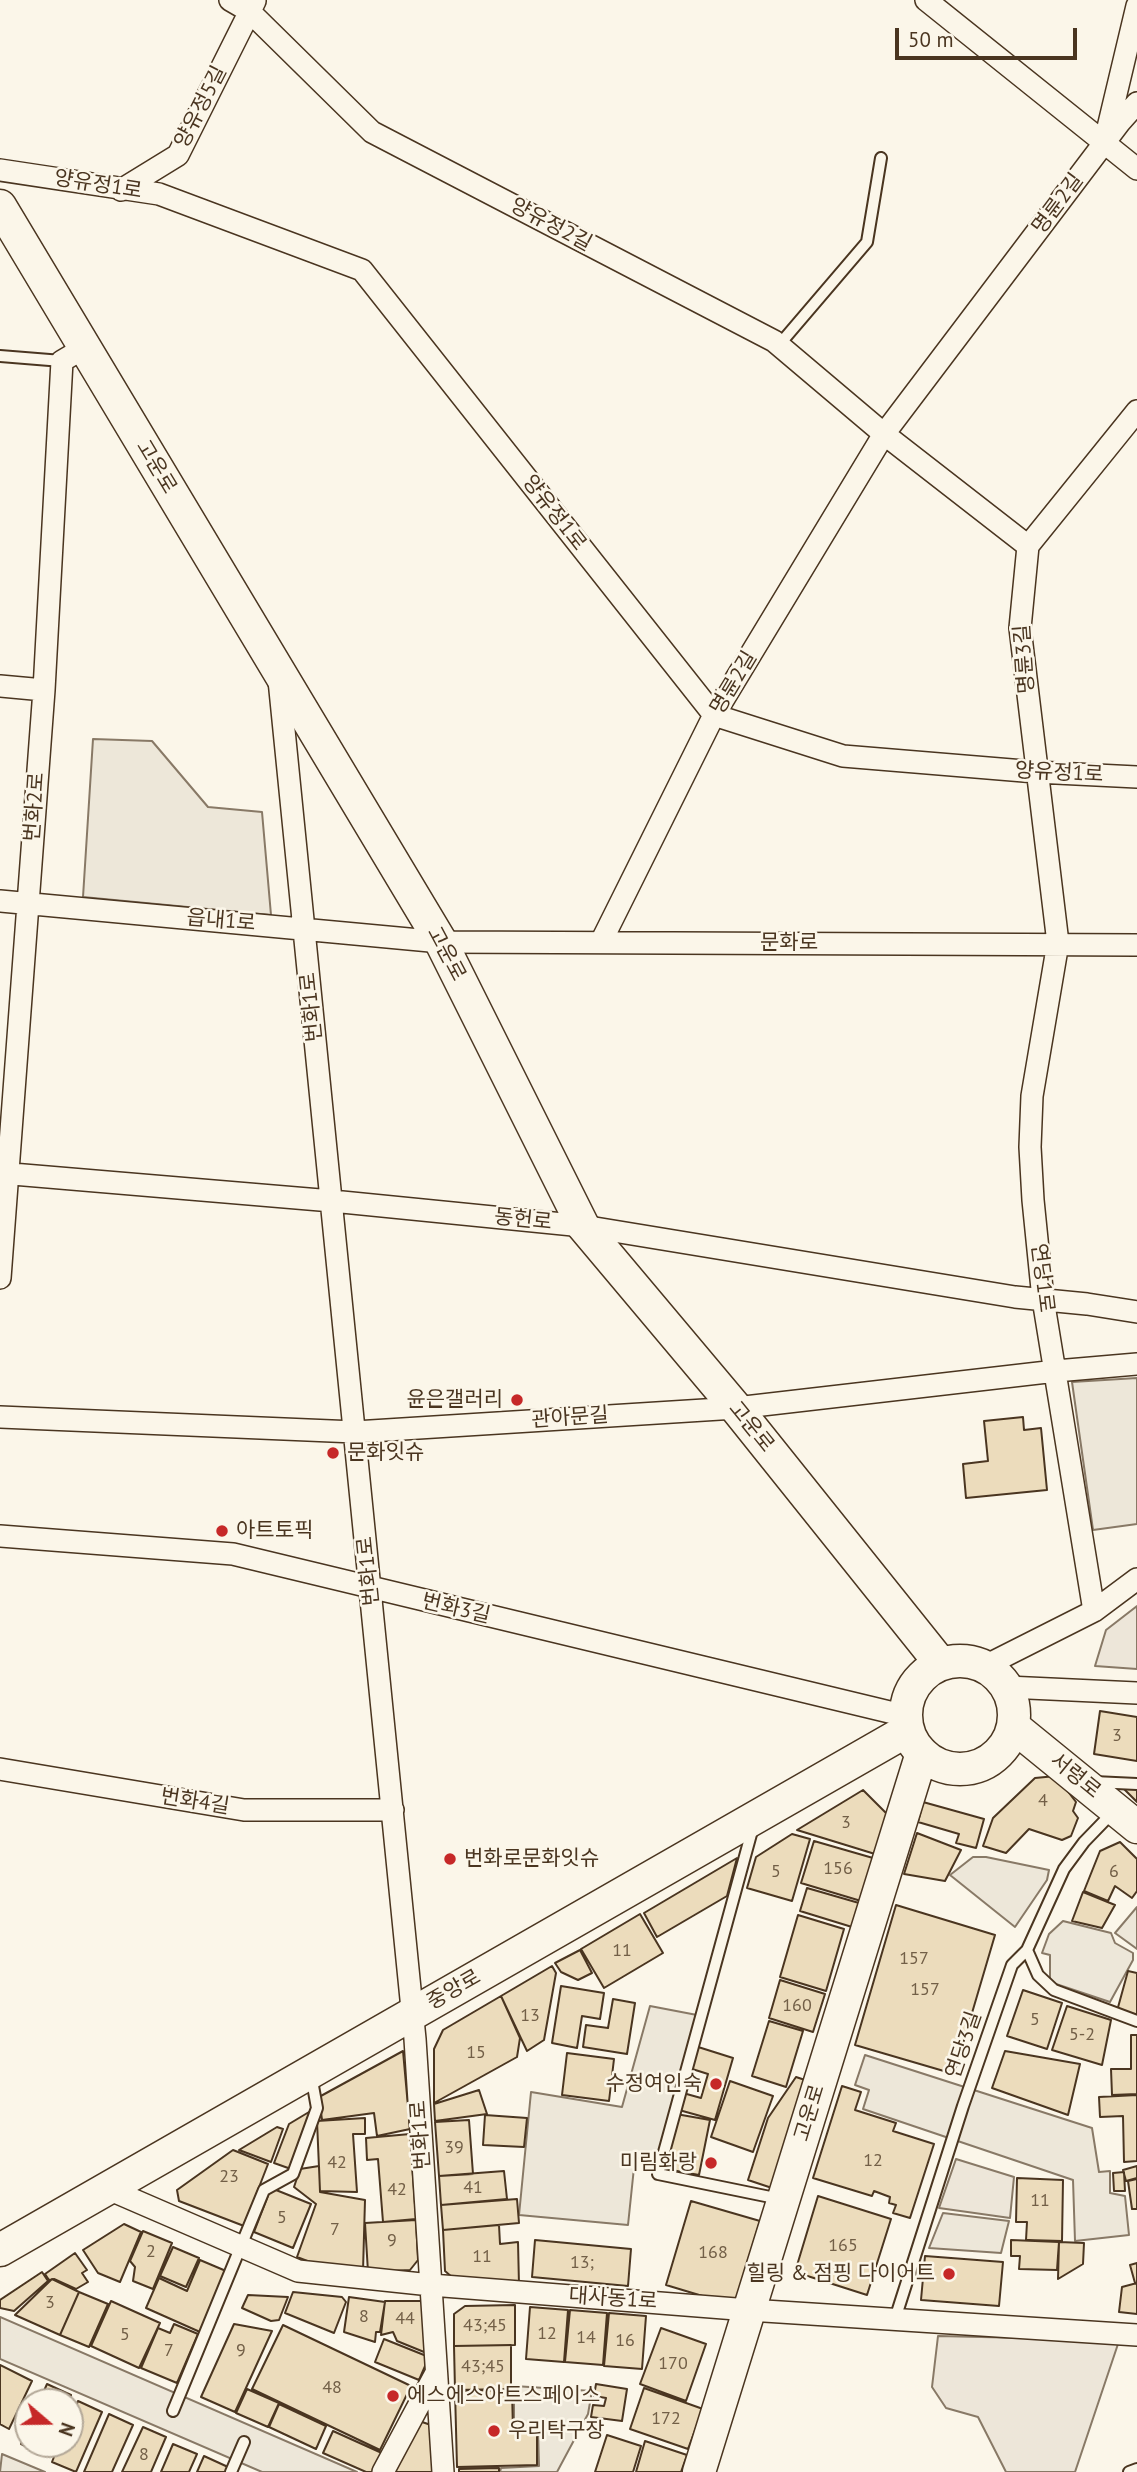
<!DOCTYPE html>
<meta charset="utf-8">
<style>
body{margin:0}
#map{position:relative;width:1137px;height:2472px;overflow:hidden;background:#fbf6e9;font-family:"PT Sans",sans-serif}
canvas{display:block}
.north{position:absolute;left:14px;top:2388px;width:70px;height:70px;box-sizing:border-box;background:#fbf6e9;border:2px solid #b4a999;border-radius:50%;rotate:110deg;font-size:19px;font-weight:700;line-height:28px;text-align:center;color:#4a3520}
.north::after{content:'';display:block;margin:auto;width:24px;height:32px;background:#c62828;clip-path:polygon(50% 0,100% 100%,50% 72%,0 100%)}
.scale{position:absolute;left:895px;top:28px;width:182px;height:32px;box-sizing:border-box;border:4px solid #4a3520;border-top:0;padding-left:9px;font-size:21px;line-height:24px;white-space:nowrap;color:#4a3520;-webkit-text-stroke:5px #fbf6e9;paint-order:stroke}
</style>
<div id="map">
<canvas width="1137" height="2472"></canvas>
<div class="north">N</div>
<div class="scale">50 m</div>
</div>
<script>
const ctx = document.querySelector('canvas').getContext('2d');
ctx.lineJoin = 'round';
function fill(path, color) {
  ctx.fillStyle = color;
  ctx.fill(path, 'evenodd');
}
function trace(path, color, width, dash) {
  ctx.strokeStyle = color;
  ctx.lineWidth = width;
  ctx.lineCap = dash ? 'butt' : 'round';
  ctx.setLineDash(dash || []);
  ctx.stroke(path);
}
function drawText(font, color, halo, rows, align = 'center') {
  ctx.font = font + ' "PT Sans","Noto Sans KR",sans-serif';
  ctx.lineWidth = 5;
  ctx.setLineDash([]);
  ctx.textBaseline = 'middle';
  ctx.strokeStyle = halo;
  ctx.fillStyle = color;
  for (const [text, x, y, turn = 0] of rows) {
    ctx.save();
    ctx.translate(x, y);
    ctx.rotate((+turn || 0) * Math.PI / 180);
    ctx.textAlign = isNaN(turn) ? turn : align;
    if (halo) ctx.strokeText(text, 0, 0);
    ctx.fillText(text, 0, 0);
    ctx.restore();
  }
}
const green = new Path2D(`
 M1137,1606V1669L1095,1666L1106,1630Z
 M956,2159L1014,2177L1010,2218L939,2208Z
 M938,2336L1111,2340L1118,2344L1075,2472H1006L978,2417L946,2408L932,2387Z`);
const parking = new Path2D(`
 M93,739L152,741L208,807L262,812L271,915L83,897Z
 M1137,1378V1524L1093,1530L1072,1382Z
 M973,1857H986L1049,1870L1047,1880L1015,1927L950,1875Z
 M1137,1907V1949L1115,1933Z
 M1063,1921L1111,1933L1115,1943L1133,1953V1960L1110,2002L1050,1982V1955L1042,1953L1049,1934Z
 M650,2006L697,2015L658,2160L635,2158L628,2225L519,2215L531,2092L622,2107Z
 M865,2055L1092,2128L1099,2172L1110,2171V2193L1125,2196L1129,2235L1075,2241L1073,2180L863,2109L869,2090L855,2085Z
 M943,2213L1009,2221L1001,2253L929,2248Z
 M0,2317L357,2472H262L0,2359Z
 M514,2386L592,2391L588,2414L557,2472H500L501,2468L539,2466L538,2430L514,2429Z
 M2,2454L45,2472H0Z`);
const building = new Path2D(`
 M1023,1417L1024,1430L1041,1428L1047,1490L966,1498L963,1464L988,1461L984,1421Z
 M1100,1711L1137,1717V1761L1094,1754Z
 M1056,1776L1076,1802L1073,1811L1078,1818L1071,1836L1062,1840L1029,1829L1006,1853L983,1846L993,1818L1035,1778Z
 M1122,1787L1137,1788V1802Z
 M863,1790L887,1814L875,1854L797,1830Z
 M923,1802L984,1819L976,1848L956,1843L959,1834L918,1822Z
 M917,1833L961,1850L945,1881L904,1874Z
 M792,1834L810,1839L792,1901L747,1888L756,1857Z
 M814,1841L873,1858L861,1901L801,1883Z
 M1120,1842L1137,1859V1891L1132,1898L1115,1886L1108,1901L1084,1891L1100,1851Z
 M737,1858L727,1896L657,1937L644,1913Z
 M807,1888L859,1903L852,1927L800,1911Z
 M1083,1892L1115,1905L1102,1928L1072,1921Z
 M896,1905L995,1935L954,2074L855,2045Z
 M640,1914L663,1953L604,1988L581,1949Z
 M798,1915L844,1929L826,1991L780,1977Z
 M580,1950L592,1973L578,1980L561,1972L555,1963Z
 M552,1966L556,1973L544,2040L527,2051L501,1996Z
 M1128,1971L1137,1973V2016L1117,2011Z
 M780,1980L825,1994L813,2032L769,2018Z
 M561,1986L604,1993L600,2019L582,2016L577,2048L552,2043Z
 M1023,1990L1062,2003L1047,2049L1007,2036Z
 M501,1996L520,2038L517,2057L434,2103V2049L443,2030Z
 M613,1999L635,2003L627,2054L583,2047L586,2025L608,2028Z
 M1067,2006L1111,2020L1102,2065L1052,2050Z
 M769,2021L803,2031L786,2087L752,2076Z
 M1131,2035H1137V2094L1112,2095L1111,2069H1131Z
 M695,2046L733,2058L715,2120L679,2110L683,2093L701,2098L708,2074L689,2068Z
 M403,2051L410,2129L377,2136L374,2113L322,2120L319,2097Z
 M1005,2051L1080,2064L1068,2115L992,2088Z
 M567,2053L614,2059L609,2101L562,2095Z
 M796,2077L808,2081L772,2188L748,2180L768,2118Z
 M730,2081L773,2096L753,2152L711,2137Z
 M842,2086L861,2092L855,2110L896,2123L893,2131L934,2144L910,2218L893,2213L896,2205L889,2203L890,2197L874,2191L872,2196L813,2178Z
 M479,2090L487,2114L435,2121L434,2104Z
 M1137,2095V2161L1124,2162L1123,2116L1100,2117L1099,2097Z
 M314,2109L291,2169L274,2163L289,2124Z
 M676,2114L710,2120L699,2175L666,2169Z
 M485,2115L527,2118L524,2147L483,2145Z
 M365,2118V2134H353L357,2192L320,2191L317,2121Z
 M469,2120L473,2174L439,2176L435,2122Z
 M277,2127L283,2129L271,2162L239,2150Z
 M410,2134L416,2219L383,2222L378,2159L367,2160L366,2138Z
 M233,2150L268,2164L244,2226L179,2201L177,2190Z
 M319,2166L320,2192L365,2200L363,2271L328,2269L297,2257L316,2204L294,2187L300,2169Z
 M1137,2166V2178L1126,2181L1123,2170Z
 M504,2171L507,2199L441,2205L439,2176Z
 M1124,2172L1125,2191H1114L1113,2173Z
 M1017,2178L1063,2180L1062,2241L1026,2240L1027,2222H1016Z
 M1137,2179V2209H1132L1128,2181Z
 M271,2188L311,2204L293,2248L254,2232Z
 M818,2196L891,2219L867,2295L795,2272Z
 M517,2199L519,2223L443,2230L441,2205Z
 M691,2201L760,2221L737,2297L729,2304L666,2285Z
 M416,2220L418,2260L410,2270L368,2272L365,2223Z
 M124,2224L141,2232L120,2282L98,2273L83,2250Z
 M499,2225L500,2244L518,2242L519,2285L453,2278L445,2271L443,2230Z
 M143,2231L172,2243L153,2289L133,2281L135,2267L130,2261Z
 M535,2240L631,2249L628,2286L532,2277Z
 M1011,2240L1059,2242L1057,2270L1019,2269L1020,2256H1011Z
 M1059,2242L1084,2243L1083,2264L1058,2279Z
 M173,2247L199,2258L186,2287L160,2276Z
 M75,2253L87,2270L82,2273L88,2282L76,2289L54,2279L49,2280L45,2274Z
 M925,2256L1003,2262L999,2306L921,2300Z
 M200,2260L226,2271L200,2332L146,2308L159,2278L187,2291Z
 M1137,2263V2283H1135L1130,2265Z
 M42,2272L48,2281L14,2311L0,2308V2300Z
 M52,2279L79,2292L60,2335L15,2315Z
 M1137,2283V2314L1119,2312L1122,2287Z
 M79,2292L108,2304L89,2347L60,2335Z
 M293,2292L342,2297L346,2302L334,2333L285,2313Z
 M248,2295L288,2297L279,2320L271,2321L242,2308Z
 M349,2297L385,2302L380,2332H376L375,2342L344,2332Z
 M111,2301L160,2323L139,2368L91,2346Z
 M385,2301H421L427,2306L429,2354L397,2341L393,2332L381,2335Z
 M515,2305V2345L454,2346V2314L465,2306Z
 M530,2307L568,2310L564,2362L526,2359Z
 M570,2310L607,2313L603,2365L565,2362Z
 M609,2313L646,2316L642,2369L604,2366Z
 M174,2324L198,2334L177,2383L141,2368L158,2328L170,2333Z
 M234,2324L272,2331L235,2412L201,2397Z
 M283,2325L411,2386L380,2450L252,2389Z
 M661,2328L706,2344L686,2401L640,2384Z
 M384,2339L429,2357L419,2380L375,2362Z
 M511,2345V2389L455,2390L454,2346Z
 M0,2365L32,2381L9,2429L0,2424Z
 M47,2384L71,2395L68,2402H39Z
 M596,2384L627,2389L622,2421L591,2417L593,2405L604,2406L606,2398L594,2396Z
 M644,2388L703,2409L688,2449L630,2429Z
 M247,2389L279,2403L268,2427L236,2413Z
 M512,2390L513,2431L537,2430V2465L457,2467L455,2391Z
 M78,2401L102,2412L76,2472L52,2462L59,2444H70V2420Z
 M279,2404L326,2426L316,2449L269,2427Z
 M109,2414L133,2425L112,2472H84Z
 M416,2420L434,2426L437,2472H395Z
 M143,2427L166,2437L151,2472H122Z
 M28,2428V2444H50L45,2455L21,2444Z
 M333,2431L384,2454L377,2472H366L323,2453Z
 M607,2435L641,2446L633,2472H595Z
 M645,2441L687,2455L681,2472H636Z
 M173,2444L197,2454L189,2472H161Z
 M204,2456L228,2467L226,2472H197Z
 M499,2468V2472H459V2469Z`);
const lane = new Path2D(`
 M779,345L867,242L881,158
 M0,356L62,361
 M1094,1782L1137,1784
 M753,1827L658,2174L780,2199
 M1027,1950L1038,1975L1054,1990L1137,2021
 M895,2319L963,2106L1012,1965L1027,1950L1064,1869L1084,1842L1114,1811
 M173,2411L264,2190L293,2174L317,2108L311,2075
 M231,2472L244,2442
 M1129,2472L1137,2469`);
const street = new Path2D(`
 M230,0L249,11L372,132L774,341L884,434L1028,546
 M926,0L1137,169
 M1106,136L1137,6
 M0,170L159,194L362,270L714,715L843,756L1036,772L1137,777
 M121,190L178,155L255,1
 M279,680L415,2039L443,2472
 M0,686L44,690
 M0,901L441,942L1137,945
 M601,942L714,715L884,434L1120,122L1137,103
 M0,1173L332,1201L583,1226L1015,1297L1087,1304L1137,1312
 M0,1278L44,690L62,361L84,348
 M0,1417L355,1432L736,1408L1056,1371L1137,1364
 M0,1536L233,1554L906,1716
 M1094,1611L1043,1299L1033,1200L1030,1147L1032,1096L1058,943L1020,628L1028,546L1137,411
 M985,1666L1094,1611L1137,1579
 M1007,1687L1137,1693
 M0,1769L244,1810H393
 M106,2188L298,2271L431,2285L749,2310L1137,2335
 M383,2472L436,2373`);
const secondary = new Path2D(`
 M0,206L441,942L583,1226L736,1408L941,1664
 M906 1715a54 54 0 1 1 108 0a54 54 0 1 1-108 0Z
 M1013,1726L1137,1827
 M0,2250L908,1730
 M699,2472L922,1753`);
const markers = [
 [517,1400,7,"#c62828"],
 [333,1453,7,"#c62828"],
 [222,1531,7,"#c62828"],
 [450,1859,7,"#c62828"],
 [716,2084,7,"#c62828"],
 [711,2163,7,"#c62828"],
 [949,2274,7,"#c62828"],
 [393,2396,7,"#c62828"],
 [494,2431,7,"#c62828"]
];
const numberNames = [
 ["3",1117,1736],
 ["4",1043,1801],
 ["3",846,1823],
 ["156",838,1869],
 ["5",776,1872],
 ["6",1114,1872],
 ["11",622,1951],
 ["157",914,1959],
 ["157",925,1990],
 ["160",797,2006],
 ["13",530,2016],
 ["5",1035,2020],
 ["5-2",1082,2035],
 ["15",476,2053],
 ["39",454,2148],
 ["12",873,2161],
 ["42",337,2163],
 ["23",229,2177],
 ["41",473,2188],
 ["42",397,2190],
 ["11",1040,2201],
 ["5",282,2218],
 ["7",335,2230],
 ["9",392,2241],
 ["165",843,2246],
 ["2",151,2252],
 ["168",713,2253],
 ["11",482,2257],
 ["13;",582,2263],
 ["3",50,2303],
 ["8",364,2317],
 ["44",405,2319],
 ["43;45",485,2326],
 ["12",547,2334],
 ["5",125,2335],
 ["14",586,2338],
 ["16",625,2341],
 ["7",169,2351],
 ["9",241,2351],
 ["170",673,2364],
 ["43;45",483,2367],
 ["48",332,2388],
 ["172",666,2419],
 ["8",144,2455]
];
const streetNames = [
 ["양유정5길",201,107,-63],
 ["양유정1로",98,185,9],
 ["명륜2길",1058,204,-53],
 ["양유정2길",551,225,28],
 ["고운로",156,467,59],
 ["양유정1로",554,513,52],
 ["명륜3길",1025,659,-94],
 ["명륜2길",734,683,-59],
 ["양유정1로",1059,773,3],
 ["번화2로",35,807,-86],
 ["읍내1로",221,921,5],
 ["문화로",789,943],
 ["고운로",446,954,62],
 ["번화1로",312,1007,-96],
 ["동헌로",523,1220,6],
 ["연당1로",1042,1278,83],
 ["관아문길",570,1418,-4],
 ["고운로",751,1427,51],
 ["번화1로",369,1571,-96],
 ["번화3길",456,1609,13],
 ["서령로",1075,1776,39],
 ["번화4길",195,1802,9],
 ["중앙로",454,1990,-30],
 ["연당3길",964,2045,-71],
 ["고운로",810,2113,-73],
 ["번화1로",421,2135,-94],
 ["대사동1로",613,2299,4]
];
const poiNames = [
 ["윤은갤러리",503,1400,"right"],
 ["문화잇슈",347,1453],
 ["아트토픽",236,1531],
 ["번화로문화잇슈",464,1859],
 ["수정여인숙",702,2084,"right"],
 ["미림화랑",697,2163,"right"],
 ["힐링 & 점핑 다이어트",935,2274,"right"],
 ["에스에스아트스페이스",407,2396],
 ["우리탁구장",508,2431]
];
fill(green, '#ede6d9');
trace(green, '#887966', 2);
fill(parking, '#ede7d9');
trace(parking, '#887966', 2);
fill(building, '#ecdcbc');
trace(building, '#4a3520', 2);
trace(lane, '#4a3520', 14);
trace(street, '#4a3520', 24);
trace(secondary, '#4a3520', 35);
trace(lane, '#fbf6e9', 10);
trace(street, '#fbf6e9', 21);
trace(secondary, '#fbf6e9', 32);
for (const [x, y, r, color] of markers) {
  const dot = new Path2D();
  dot.arc(x, y, r, 0, 2 * Math.PI);
  ctx.fillStyle = color;
  ctx.fill(dot);
  trace(dot, '#fbf6e9', 2.5);
}
drawText('18px', '#725f47', null, numberNames);
drawText('21px', '#4a3520', '#fbf6e9', streetNames);
drawText('21px', '#4a3520', '#fbf6e9', poiNames, 'left');
</script>
